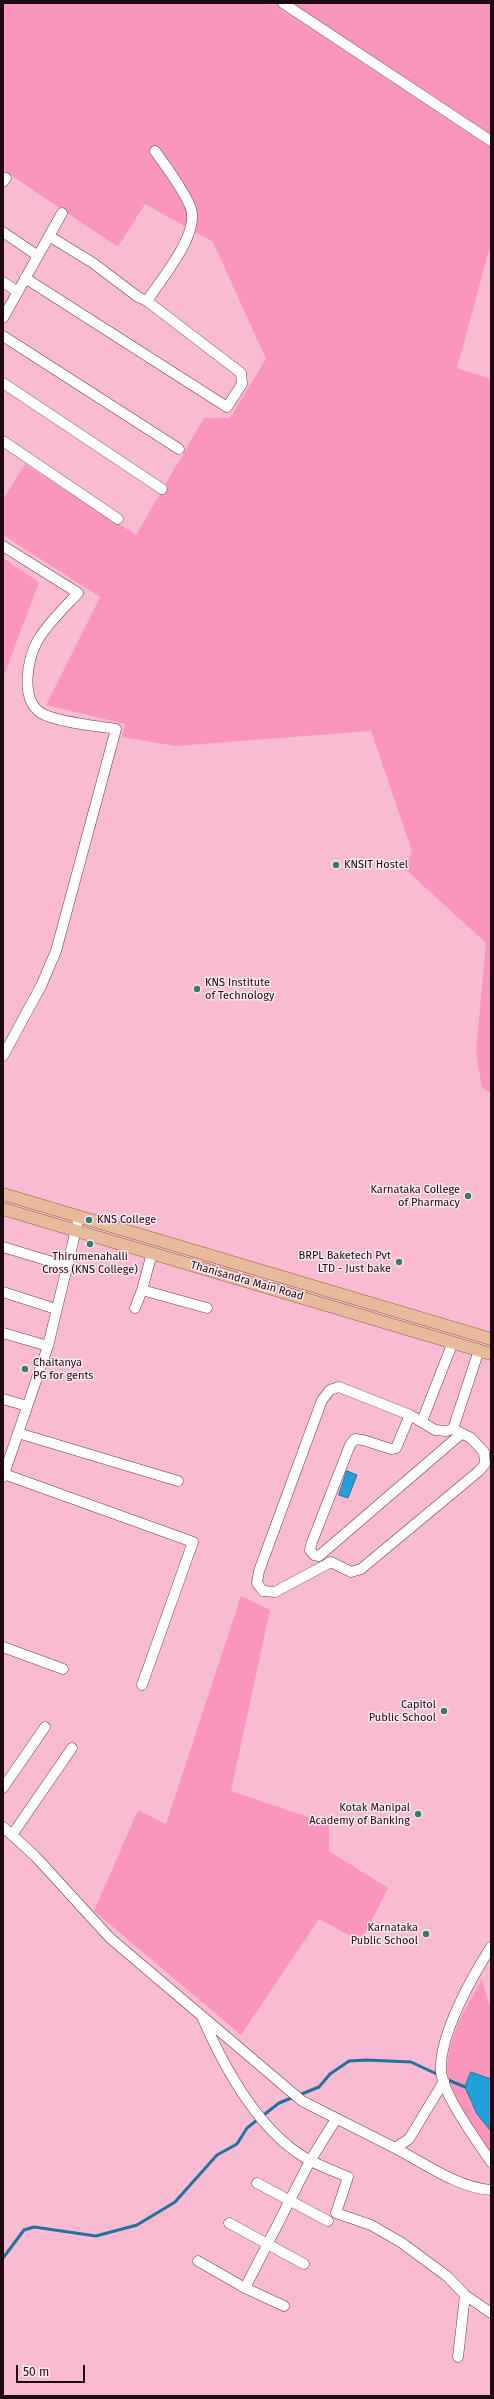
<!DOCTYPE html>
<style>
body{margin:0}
#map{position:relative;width:494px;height:2399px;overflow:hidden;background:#f9bbd2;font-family:"Fira Sans",sans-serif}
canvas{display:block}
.frame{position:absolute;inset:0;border:4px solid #1e0912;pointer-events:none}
.scale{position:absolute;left:16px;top:2365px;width:69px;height:18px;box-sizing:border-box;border:2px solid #1e0912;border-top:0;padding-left:5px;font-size:12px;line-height:14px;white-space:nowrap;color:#1e0912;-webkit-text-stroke:3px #feeaf1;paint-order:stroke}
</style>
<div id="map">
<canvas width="494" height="2399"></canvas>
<div class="frame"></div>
<div class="scale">50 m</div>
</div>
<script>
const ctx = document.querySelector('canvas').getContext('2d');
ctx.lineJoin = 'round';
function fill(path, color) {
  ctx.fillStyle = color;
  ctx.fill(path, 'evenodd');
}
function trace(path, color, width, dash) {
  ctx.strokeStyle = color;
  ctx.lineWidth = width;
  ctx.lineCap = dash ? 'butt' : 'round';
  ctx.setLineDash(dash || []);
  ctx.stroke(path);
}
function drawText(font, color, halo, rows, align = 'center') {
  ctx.font = font + ' "Fira Sans",sans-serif';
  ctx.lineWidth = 3;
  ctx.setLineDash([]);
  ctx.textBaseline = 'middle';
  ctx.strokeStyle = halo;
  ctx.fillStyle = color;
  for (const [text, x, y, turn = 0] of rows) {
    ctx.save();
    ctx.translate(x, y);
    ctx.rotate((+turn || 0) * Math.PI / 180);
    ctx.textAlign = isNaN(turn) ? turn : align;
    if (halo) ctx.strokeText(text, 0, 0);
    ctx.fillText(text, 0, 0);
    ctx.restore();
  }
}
const green = new Path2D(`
 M3,3H269L327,42L270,3H491V243L457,368L491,379V1093L482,1088L476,1052L486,943L404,868L412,851L371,731L175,746L122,737L125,724L46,705L100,597L3,535V500L25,464L136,535L204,418H230L266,359L213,242L145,204L118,247L3,170Z
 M3,558L39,582L3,678Z
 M241,1596L270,1610L231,1791L329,1824V1851L388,1888L361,1942L319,1919L241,2035L94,1911L138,1810L166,1824Z
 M482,1979L491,2011V2153C479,2137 454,2103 449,2085C440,2048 465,2010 482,1979Z`);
const water = new Path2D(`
 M347,1471L357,1475L348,1498L339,1495Z
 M471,2072L491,2079V2131L477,2114L465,2087Z`);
const stream = new Path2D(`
 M446,2079L465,2087
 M3,2258L24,2230L34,2227L96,2236L137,2225L175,2202L217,2155L237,2144L247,2128L279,2103L319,2087L330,2074L349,2061L366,2060L411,2062L439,2075`);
const minor = new Path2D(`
 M283,3L491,141
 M3,182L6,178
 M3,232L38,256
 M25,278L227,407L242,384L241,373L147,301L138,297L93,263L49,236
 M3,282L18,292
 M147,301C161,279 202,232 190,206C182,187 167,168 155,151
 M3,318L62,213
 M3,336L179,449
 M3,383L162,489
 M3,441L118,519
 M3,546L78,593C64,608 48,623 38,640C27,658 20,700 41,713C56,722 97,726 116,729L56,951L41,986L3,1056
 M3,1247L66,1266
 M152,1253L142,1290L207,1308
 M3,1292L56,1309
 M135,1308L142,1290
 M3,1333L48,1346
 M339,1387L410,1415L435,1430L446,1431L453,1429L471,1438L484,1452L485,1464L479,1471L361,1569L351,1572L331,1562L275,1592L263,1591L257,1583L259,1571L322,1400L330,1390Z
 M3,1399L27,1406
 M410,1415L396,1448L391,1449L363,1440L355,1439L350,1445L312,1542L310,1550L314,1555L319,1556L461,1434
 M422,1421L453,1342
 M453,1429L479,1350
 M18,1433L178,1481
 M4,1474L193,1542L142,1685
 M3,1477L48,1346L79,1217
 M3,1647L63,1669
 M3,1788L45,1727
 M3,1827L35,1856L110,1938L302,2101L395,2148L409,2139L444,2081
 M12,1835L72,1748
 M491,1947C472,1977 439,2035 441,2071C443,2095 477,2141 491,2162
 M203,2019C225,2069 261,2135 311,2161C323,2167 336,2172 348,2177L336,2213L371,2225L402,2243L448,2277L465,2295L491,2313
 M395,2148C424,2163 458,2188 491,2190
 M257,2183L328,2221
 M229,2223L304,2264
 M198,2261L245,2288L310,2161L336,2119
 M245,2288L284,2306
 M458,2357L465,2295`);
const major = new Path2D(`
 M3,1194L491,1339
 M3,1209L491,1354`);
const markers = [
 [336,865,4,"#397a6a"],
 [197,989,4,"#397a6a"],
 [468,1196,4,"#397a6a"],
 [89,1220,4,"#397a6a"],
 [90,1244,4,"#397a6a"],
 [399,1262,4,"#397a6a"],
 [25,1369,4,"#397a6a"],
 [444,1711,4,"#397a6a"],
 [418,1814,4,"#397a6a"],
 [426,1934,4,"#397a6a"]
];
const poiNames = [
 ["KNSIT Hostel",344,865,"left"],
 ["KNS Institute",205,983,"left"],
 ["of Technology",205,996,"left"],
 ["Karnataka College",460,1190],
 ["of Pharmacy",460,1203],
 ["KNS College",97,1220,"left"],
 ["BRPL Baketech Pvt",391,1256],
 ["LTD - Just bake",391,1269],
 ["Thirumenahalli",90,1257,"center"],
 ["Cross (KNS College)",90,1270,"center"],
 ["Chaitanya",33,1363,"left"],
 ["PG for gents",33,1376,"left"],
 ["Capitol",436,1705],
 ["Public School",436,1718],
 ["Kotak Manipal",410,1808],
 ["Academy of Banking",410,1821],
 ["Karnataka",418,1928],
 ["Public School",418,1941]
];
const streetNames = [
 ["Thanisandra Main Road",247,1281,16]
];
fill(green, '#fa96be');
fill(water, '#21a1dc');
trace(water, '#20739f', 1);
trace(stream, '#20739f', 3);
trace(minor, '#6b394d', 11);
trace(major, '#945f41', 13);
trace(minor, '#fff', 10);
trace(major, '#e5bb9c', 12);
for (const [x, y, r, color] of markers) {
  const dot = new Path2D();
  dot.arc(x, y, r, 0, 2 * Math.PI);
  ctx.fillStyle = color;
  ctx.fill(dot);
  trace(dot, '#feeaf1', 1.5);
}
drawText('11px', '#1e0912', '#feeaf1', poiNames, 'right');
drawText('11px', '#1e0912', '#feeaf1', streetNames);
</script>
